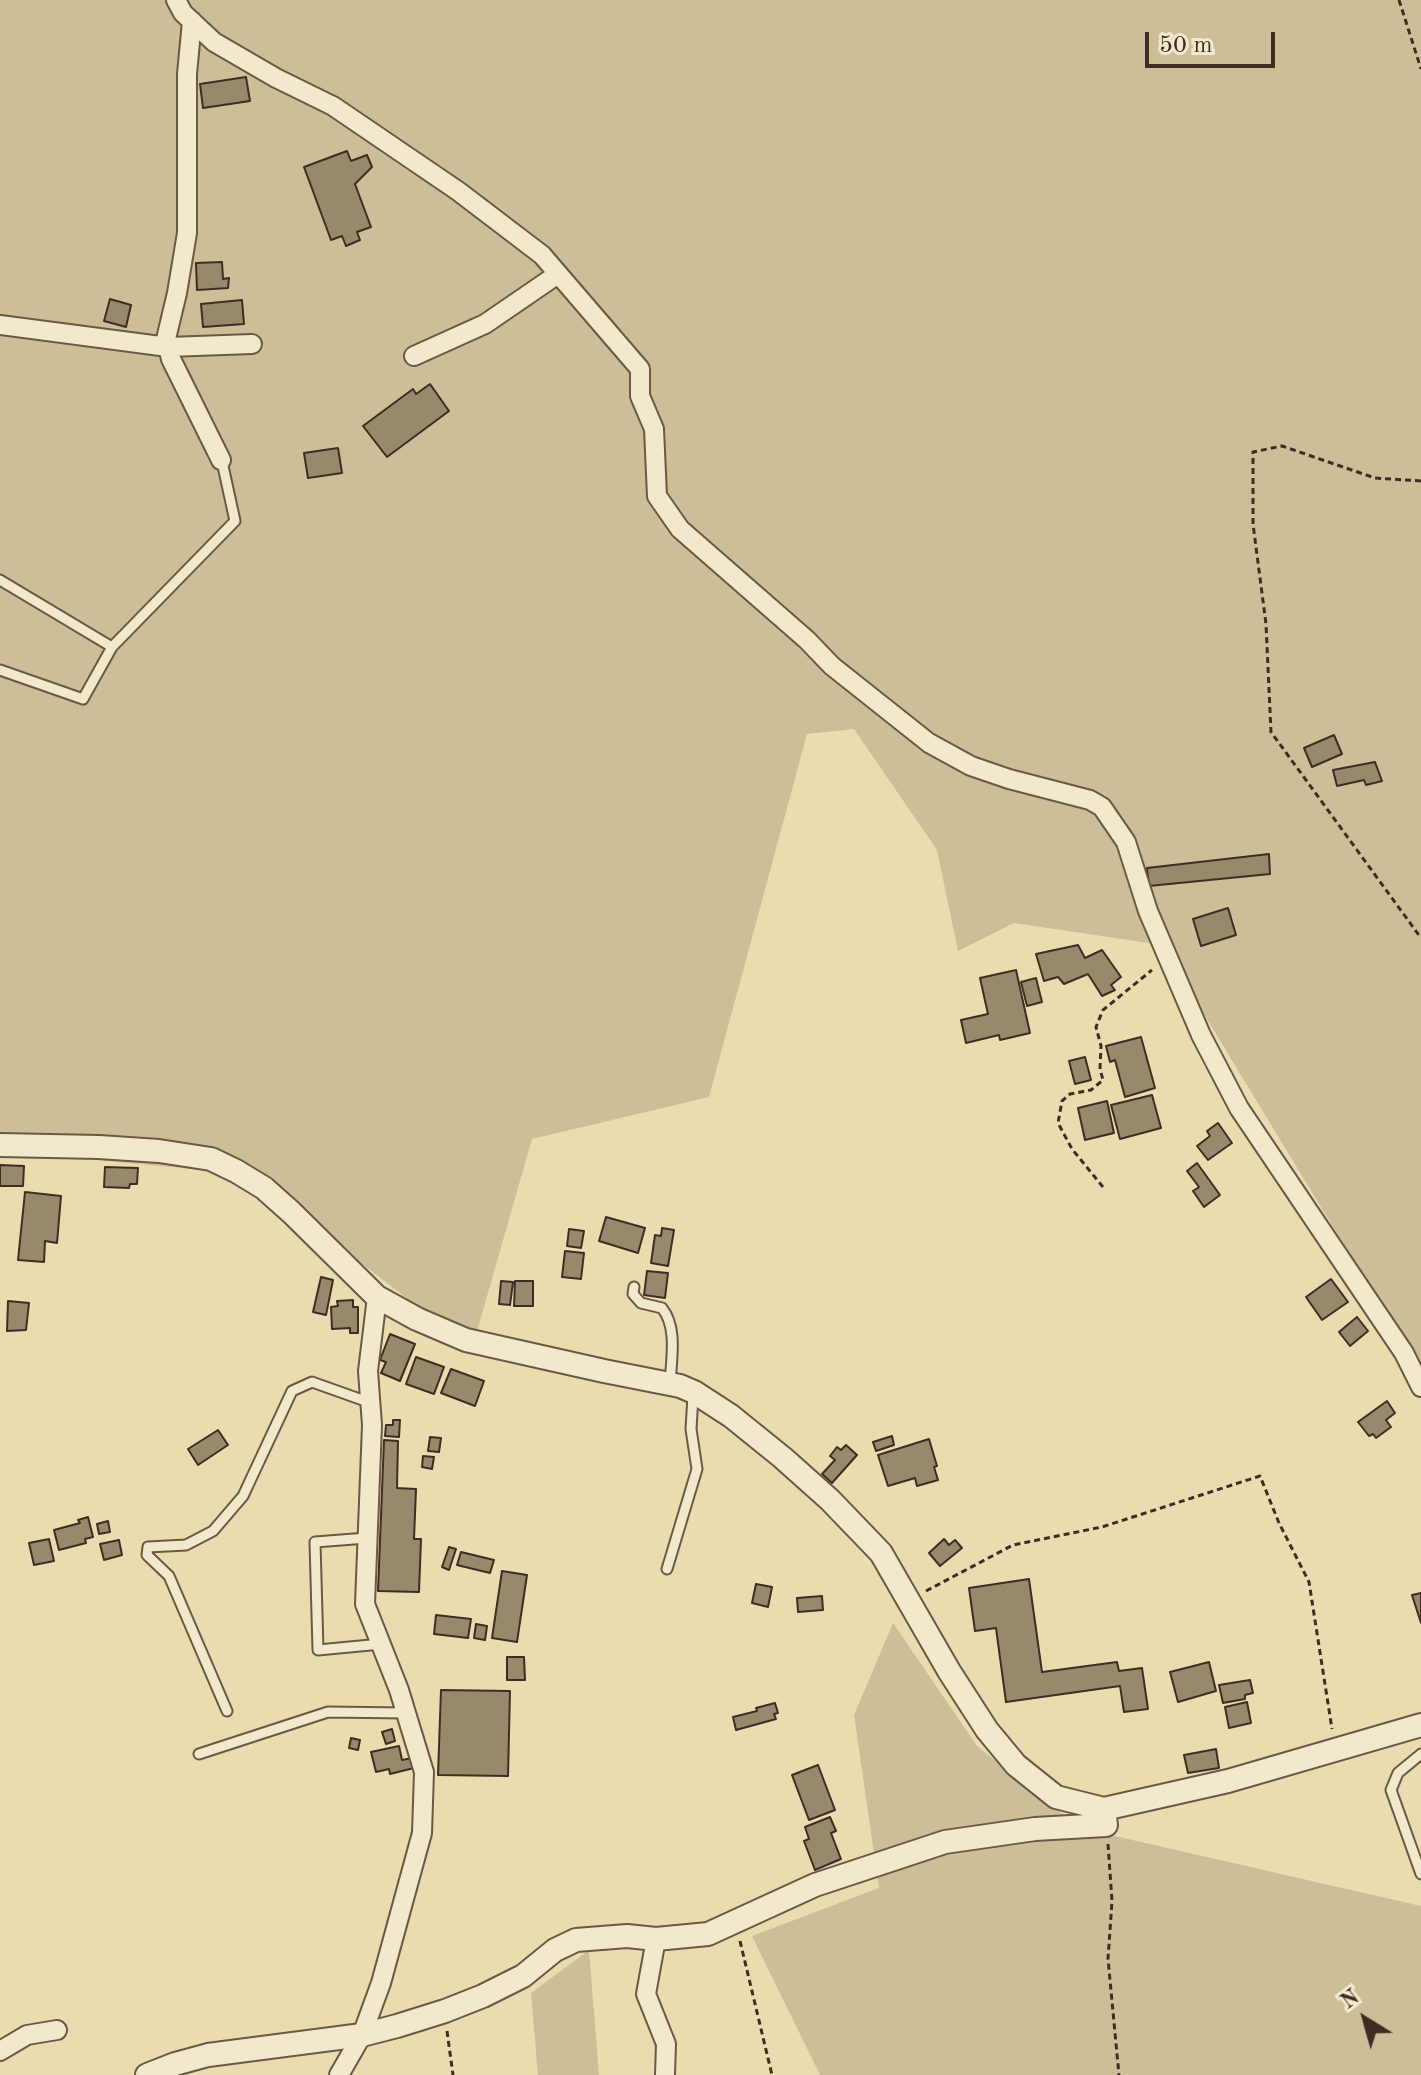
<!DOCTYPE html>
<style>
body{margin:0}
#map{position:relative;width:1421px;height:2075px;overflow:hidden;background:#ebdcaf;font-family:"Old Standard TT",serif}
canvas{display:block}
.north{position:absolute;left:1325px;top:1979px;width:80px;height:80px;-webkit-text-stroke:6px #f2e8cb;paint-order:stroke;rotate:323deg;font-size:22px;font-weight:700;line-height:32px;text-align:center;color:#3f2d24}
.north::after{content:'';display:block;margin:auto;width:28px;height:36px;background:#3f2d24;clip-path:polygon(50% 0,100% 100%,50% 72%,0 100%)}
.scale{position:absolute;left:1145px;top:32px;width:130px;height:36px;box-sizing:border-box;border:4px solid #3f2d24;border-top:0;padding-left:10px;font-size:24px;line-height:28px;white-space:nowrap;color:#3f2d24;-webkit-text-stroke:6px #f2e8cb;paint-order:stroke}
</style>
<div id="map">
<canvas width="1421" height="2075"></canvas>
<div class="north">N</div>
<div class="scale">50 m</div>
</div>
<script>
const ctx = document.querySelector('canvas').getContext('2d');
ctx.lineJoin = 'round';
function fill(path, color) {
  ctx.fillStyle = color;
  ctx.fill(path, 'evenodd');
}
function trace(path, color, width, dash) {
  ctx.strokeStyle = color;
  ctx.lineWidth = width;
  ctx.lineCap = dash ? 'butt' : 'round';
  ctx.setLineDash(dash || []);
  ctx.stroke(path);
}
const green = new Path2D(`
 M0,0H1421V1372L1162,945L1014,923L958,951L937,850L854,729L807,734L709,1097L532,1139L474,1342L413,1303L245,1174L0,1151Z
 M893,1623L977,1746L1080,1828L1421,1906V2075H820L752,1936L879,1888L854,1715Z
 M589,1950L599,2075H538L531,1993Z`);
const building = new Path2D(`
 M246,77L250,101L203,108L200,84Z
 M347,151L351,161L367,155L372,167L355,184L371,227L357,232L360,240L346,246L342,236L331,240L304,167Z
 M222,262L223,279L229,278L228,288L197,290L196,263Z
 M110,299L131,305L126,327L104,321Z
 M242,300L244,324L203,327L201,304Z
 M430,384L449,411L387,457L363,426L413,389L416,394Z
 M338,448L342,473L308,478L304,453Z
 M1334,735L1342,754L1312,767L1304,748Z
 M1375,762L1382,781L1366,785L1364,780L1337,786L1333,770Z
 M1269,854L1270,874L1149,886L1147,868Z
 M1228,908L1236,935L1201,946L1193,919Z
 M1078,945L1085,958L1102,950L1121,977L1111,985L1115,990L1102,996L1088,974L1064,984L1058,977L1044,981L1036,954Z
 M1016,970L1030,1033L1000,1040L999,1035L966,1043L961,1020L988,1014L980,978Z
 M1036,978L1042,1002L1027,1006L1021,982Z
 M1141,1037L1155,1088L1125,1097L1115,1060L1110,1062L1106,1046Z
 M1085,1057L1091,1080L1075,1084L1069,1061Z
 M1152,1095L1161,1128L1120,1139L1111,1105Z
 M1107,1101L1114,1133L1085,1140L1078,1108Z
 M1218,1123L1232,1143L1208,1160L1197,1146L1210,1136L1207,1131Z
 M1197,1163L1220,1195L1204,1207L1193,1191L1199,1187L1187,1171Z
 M0,1165L24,1166L23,1186H0Z
 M105,1167L138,1168L137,1184H130L129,1188L104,1187Z
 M25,1192L61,1196L57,1243L45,1241L44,1262L18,1260Z
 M606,1217L645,1228L638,1253L599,1241Z
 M662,1228L674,1230L668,1266L651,1263L655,1235L661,1236Z
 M569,1229L584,1231L581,1248L567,1246Z
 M565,1251L584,1253L581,1279L562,1277Z
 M647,1271L668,1273L665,1298L644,1295Z
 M321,1277L333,1280L326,1315L313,1312Z
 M1331,1279L1348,1302L1322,1320L1306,1297Z
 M501,1281L513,1282L510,1305L499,1304Z
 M515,1281H533V1306H514Z
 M353,1300V1307H358V1333H350V1328L332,1329L331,1307L338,1306L337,1301Z
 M8,1301L29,1303L26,1330L7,1331Z
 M1357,1317L1368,1331L1350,1346L1339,1332Z
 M390,1334L415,1344L400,1381L381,1373L386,1362L380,1360Z
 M416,1357L444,1367L434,1394L406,1384Z
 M451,1369L484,1381L475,1406L441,1393Z
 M1387,1401L1395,1413L1386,1420L1391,1427L1376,1438L1373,1434L1369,1436L1358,1422Z
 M393,1420H400L399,1437L385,1436L386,1425H393Z
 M218,1430L228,1445L198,1465L188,1449Z
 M892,1436L894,1445L876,1451L873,1442Z
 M430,1437L441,1438L439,1452L428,1451Z
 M929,1439L937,1466L934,1467L938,1480L917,1486L915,1478L888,1486L878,1455Z
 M384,1440L398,1441L397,1488L416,1489L414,1539H421L419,1592L378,1591Z
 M846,1445L857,1455L832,1483L822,1474L835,1460L830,1456L837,1447L841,1450Z
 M423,1456L434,1457L432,1469L422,1467Z
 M88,1517L93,1537L85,1539L86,1543L59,1550L54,1530L80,1523L78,1520Z
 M108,1521L110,1532L99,1534L97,1524Z
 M49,1539L54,1561L34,1565L29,1543Z
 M944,1539L949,1545L955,1540L962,1548L940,1566L929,1553Z
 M119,1540L122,1555L104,1560L100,1544Z
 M449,1547L456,1549L449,1570L442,1567Z
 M461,1552L494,1560L490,1573L457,1565Z
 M502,1571L527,1575L517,1642L492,1638Z
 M1029,1579L1042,1672L1117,1662L1119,1671L1142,1668L1148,1709L1124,1712L1120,1686L1006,1702L996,1628L975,1631L969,1588Z
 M756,1584L772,1587L768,1607L752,1603Z
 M1421,1593V1623L1412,1595Z
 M822,1596L823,1610L798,1612L797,1598Z
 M436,1615L471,1619L468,1638L434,1634Z
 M476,1624L487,1626L485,1640L474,1638Z
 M507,1657H524L525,1680H507Z
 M1209,1662L1216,1691L1178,1702L1170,1672Z
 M1250,1680L1253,1693L1245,1695V1699L1223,1703L1219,1685Z
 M441,1690L510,1691L508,1776L438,1775Z
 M1247,1702L1251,1723L1229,1728L1225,1707Z
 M775,1703L778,1713L774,1714L776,1719L736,1730L733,1717L757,1711L756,1708Z
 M392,1729L395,1741L386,1744L382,1732Z
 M351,1738L360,1740L358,1750L349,1748Z
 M399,1746L402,1760L412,1758L414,1768L390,1774L389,1769L376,1772L371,1752Z
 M1216,1749L1219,1768L1188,1773L1184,1755Z
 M818,1765L835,1810L809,1820L792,1775Z
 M830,1817L836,1831L831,1833L841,1859L815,1870L804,1841L809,1839L805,1827Z`);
const path = new Path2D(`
 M1399,0L1421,69
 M1421,481L1375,478L1282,446L1253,452V524L1266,624L1271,732L1421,938
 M1103,1187L1072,1149L1058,1123L1062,1101L1070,1094L1091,1090L1103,1080L1100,1069L1101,1046L1096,1027L1103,1010L1152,970
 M926,1591L1013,1545L1102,1527L1260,1476L1279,1523L1309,1582L1332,1729
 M1108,1844L1112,1901L1108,1959L1119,2075
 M740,1941L772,2075
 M447,2031L453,2075`);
const service = new Path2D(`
 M0,580L112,647L235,521L221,457
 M0,670L83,699L112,647
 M634,1287L633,1294L641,1303L662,1308C678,1328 671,1360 670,1385
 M367,1538L315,1542L318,1650L381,1644
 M667,1569L697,1469L691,1429L693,1396
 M227,1711L169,1576L147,1555L148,1547L186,1545L213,1531L243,1496L292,1391L312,1382L371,1403
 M199,1754L328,1712L406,1713
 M1421,1754L1398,1773L1391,1790L1421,1874`);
const minor = new Path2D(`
 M176,0L183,13L214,42L276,78L333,106L458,191L542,255L640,369V396L654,429L657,496L680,529L807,640L832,666L929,743L971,766L1009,779L1090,800L1102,807L1126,842L1148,911L1201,1035L1239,1108L1404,1353L1421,1387
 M192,21L187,74V233L177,293L166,339L171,359L221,460
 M0,325L168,347L252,344
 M414,356L485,324L558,274
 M656,1939L646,1994L666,2044L665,2075
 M0,2051L27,2035L57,2030
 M339,2075L362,2035L381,1983L422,1833L424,1772L399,1690L365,1604L372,1425L368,1371L377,1297`);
const tertiary = new Path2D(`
 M0,1145L99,1147L159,1151L211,1159L236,1171L264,1188L292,1213L377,1297L417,1319L466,1340L604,1371L680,1386L694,1392L731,1416L783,1458L830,1500L881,1553L949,1671L987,1730L1016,1765L1056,1797L1104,1809
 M147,2075L175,2064L208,2055L362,2035L397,2026L445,2011L483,1996L523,1976L555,1950L576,1940L627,1936L656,1939L708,1934L815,1885L945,1842L1035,1829L1106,1825L1104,1809L1228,1781L1421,1725`);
fill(green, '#cebe97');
fill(building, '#98886c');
trace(building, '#3f2d24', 2);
trace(service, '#6a5947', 13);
trace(minor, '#6a5947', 22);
trace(tertiary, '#6a5947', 26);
trace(path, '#3f2d24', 3, [6, 4]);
trace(service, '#f2e8cb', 9);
trace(minor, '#f2e8cb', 18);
trace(tertiary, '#f2e8cb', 22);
</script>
